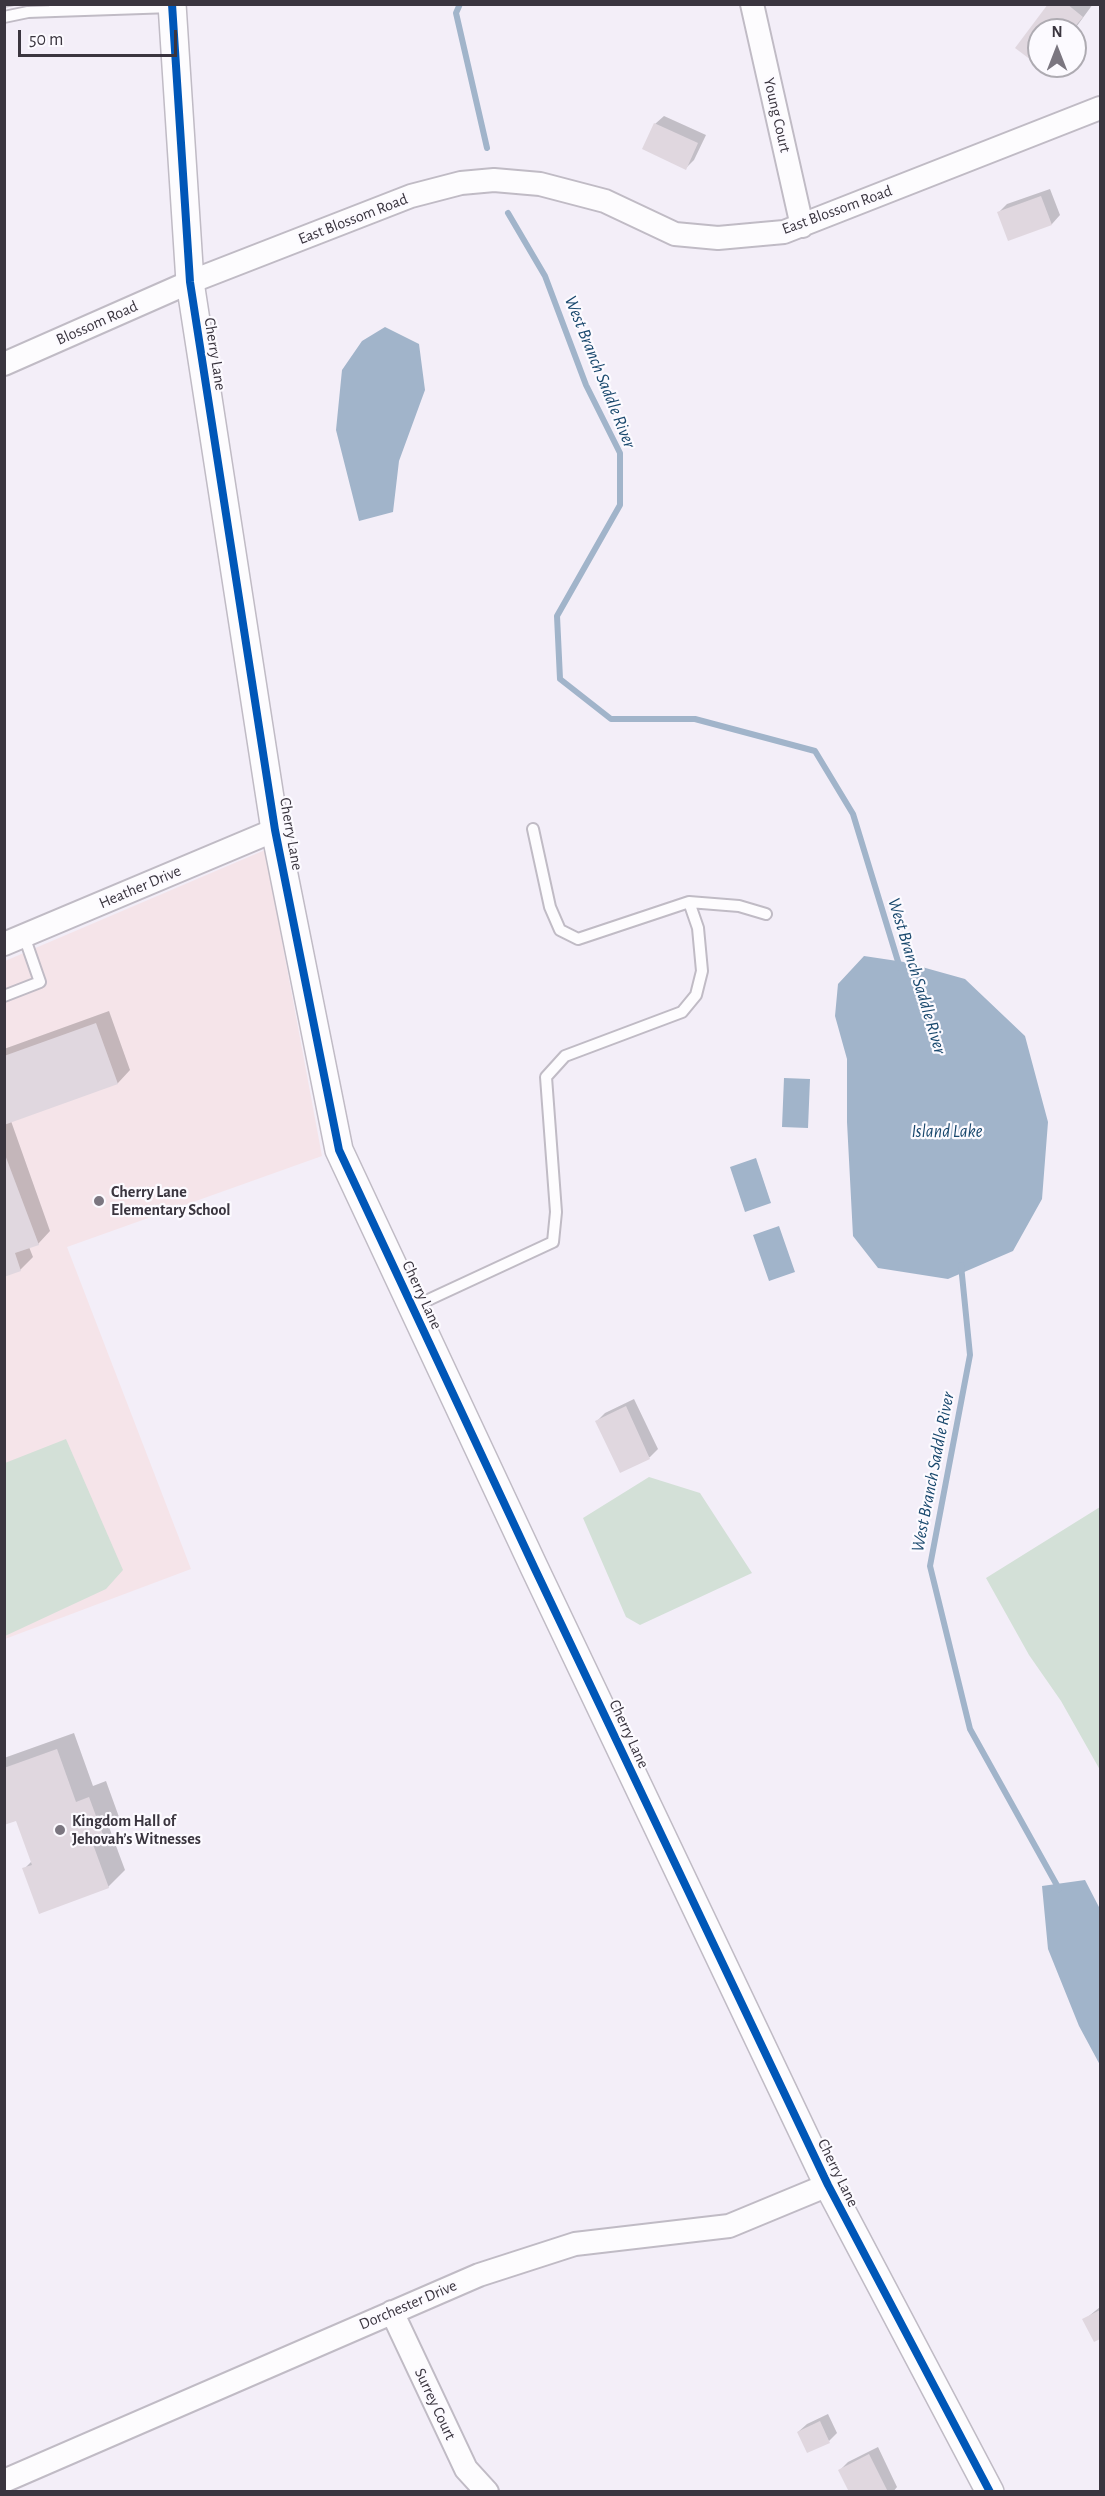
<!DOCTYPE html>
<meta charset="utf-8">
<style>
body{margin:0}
#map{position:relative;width:1105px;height:2496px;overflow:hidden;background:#f3eef8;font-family:"Alegreya Sans",sans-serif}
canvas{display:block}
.frame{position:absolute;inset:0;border:6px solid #3a353f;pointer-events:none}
.north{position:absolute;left:1027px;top:18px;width:60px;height:60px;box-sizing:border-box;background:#fcfaff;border:2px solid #aeabb2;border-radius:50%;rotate:0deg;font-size:16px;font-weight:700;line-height:24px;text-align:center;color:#3a353f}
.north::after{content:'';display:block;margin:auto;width:21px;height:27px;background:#7b7680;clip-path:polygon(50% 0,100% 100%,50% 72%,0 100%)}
.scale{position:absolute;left:18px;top:30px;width:159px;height:27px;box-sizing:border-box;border:3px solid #3a353f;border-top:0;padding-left:8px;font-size:18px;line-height:21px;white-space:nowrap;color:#3a353f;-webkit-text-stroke:4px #fcfaff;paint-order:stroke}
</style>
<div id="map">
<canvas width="1105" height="2496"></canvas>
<div class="frame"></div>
<div class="north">N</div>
<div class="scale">50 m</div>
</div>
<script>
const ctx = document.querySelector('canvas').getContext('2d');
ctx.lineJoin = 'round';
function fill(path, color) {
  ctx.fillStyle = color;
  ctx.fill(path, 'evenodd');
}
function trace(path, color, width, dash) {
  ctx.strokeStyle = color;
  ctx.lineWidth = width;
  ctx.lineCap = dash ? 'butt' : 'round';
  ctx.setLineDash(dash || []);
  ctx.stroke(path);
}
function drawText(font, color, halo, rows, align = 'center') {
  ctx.font = font + ' "Alegreya Sans",sans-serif';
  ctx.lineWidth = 4.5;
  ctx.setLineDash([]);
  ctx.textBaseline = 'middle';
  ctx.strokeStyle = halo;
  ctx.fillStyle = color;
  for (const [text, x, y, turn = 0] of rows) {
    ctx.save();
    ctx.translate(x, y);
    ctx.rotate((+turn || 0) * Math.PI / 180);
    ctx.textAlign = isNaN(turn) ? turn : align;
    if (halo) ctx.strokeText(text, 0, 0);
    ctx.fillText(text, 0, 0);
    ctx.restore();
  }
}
const education = new Path2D(`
 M265,850L322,1156L67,1247L191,1569L5,1639V961Z`);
const green = new Path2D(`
 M66,1439L123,1570L106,1589L5,1636V1463Z
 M649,1477L700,1493L752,1573L640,1625L626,1617L583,1518Z
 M1100,1507V1770L1061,1701L1029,1655L986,1578Z`);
const water = new Path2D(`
 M385,327L419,344L425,390L399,461L393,512L359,521L336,430L342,370L362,341Z
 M864,956L904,962L965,979L1025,1036L1048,1122L1042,1199L1013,1251L948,1279L878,1268L853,1236L847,1122V1059L835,1016L838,984Z
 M784,1078L810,1079L808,1128L782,1127Z
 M756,1158L771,1203L745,1212L730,1167Z
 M779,1226L795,1272L769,1281L753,1235Z
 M1085,1880L1100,1909V2065L1079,2026L1048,1949L1042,1886Z`);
const shadow = new Path2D(`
 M4,4H25L4,8Z
 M1050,4H1093L1074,30H1039V64L1017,47Z
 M664,116L706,135L694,160L686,168L655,124Z
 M1050,189L1060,215L1052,224L1009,239L999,212L1007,204Z
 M109,1011L130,1070L118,1083L11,1121L50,1231L38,1244L29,1247L33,1257L20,1270L4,1275V1049Z
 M634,1399L658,1449L650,1457L620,1471L597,1421L605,1413Z
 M74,1733L93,1786L106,1781L119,1817L109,1827L125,1870L108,1887L24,1869L32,1861L17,1819L4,1823V1758Z
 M1100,2307V2337L1095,2340L1084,2320Z
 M828,2414L837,2433L829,2441L798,2432L807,2424Z
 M878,2447L897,2487L893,2492H850L840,2470L848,2462Z`);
const stream = new Path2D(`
 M460,4L456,13L487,148
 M508,213L545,276L586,385L620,453V505L557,616L560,679L611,719H695L815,751L853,814L900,968
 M961,1265L970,1355L930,1566L970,1729L1059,1889`);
const building = new Path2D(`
 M1048,4H1067L1083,17L1072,30H1039V66L1015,48Z
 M654,123L698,143L686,170L642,149Z
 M1041,196L1052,225L1008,241L997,212Z
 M96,1023L118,1084L4,1125V1056Z
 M4,1152L39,1245L15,1253L21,1271L4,1277Z
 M626,1406L650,1459L620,1473L595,1421Z
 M57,1749L76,1802L89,1797L103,1835L91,1839L109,1888L39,1914L22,1868L32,1865L16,1821L4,1825V1768Z
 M1100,2310V2339L1094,2342L1082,2319Z
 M820,2421L830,2443L807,2453L797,2432Z
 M869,2454L888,2492H849L838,2470Z`);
const service = new Path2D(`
 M54,4L55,11L172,7
 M4,17L28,12L55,11
 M533,829L550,907L560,930L578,939L689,902L739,906L766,914
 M4,996L40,982L24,936
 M413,1307L553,1242L556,1212L546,1077L565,1056L682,1012L696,995L702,971L698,928L689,902`);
const minor = new Path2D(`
 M752,4L802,226
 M4,364L190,282L411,196L461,183L494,180L540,184L605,201L675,234L718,238L784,232L1100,108
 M4,944L275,830
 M392,2312L466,2469L487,2492
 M4,2481L479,2275L575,2244L729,2226L828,2185`);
const tertiary = new Path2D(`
 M172,4L190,282L275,830L339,1150L534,1567L828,2185L990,2492`);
const cycleway = new Path2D(`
 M172,4L190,282L275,830L339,1150L534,1567L828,2185L990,2492`);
const markers = [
 [99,1201,6,"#7b7680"],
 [60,1830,6,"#7b7680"]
];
const streetNames = [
 ["Young Court",777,115,77],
 ["East Blossom Road",837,210,-20],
 ["East Blossom Road",353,219,-21],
 ["Blossom Road",97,323,-24],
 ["Cherry Lane",215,354,81],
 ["Cherry Lane",291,834,80],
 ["Heather Drive",140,887,-23],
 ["Cherry Lane",422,1295,65],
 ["Cherry Lane",629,1734,65],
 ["Cherry Lane",838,2173,64],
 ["Dorchester Drive",408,2305,-23],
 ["Surrey Court",435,2404,65]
];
const poiNames = [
 ["Cherry Lane",111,1192],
 ["Elementary School",111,1210],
 ["Kingdom Hall of",72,1821],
 ["Jehovah’s Witnesses",72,1839]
];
const waterNames = [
 ["West Branch Saddle River",600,372,68],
 ["West Branch Saddle River",917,976,73],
 ["Island Lake",947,1132],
 ["West Branch Saddle River",933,1472,-79]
];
fill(education, '#f5e4e9');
fill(green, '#d3e0d7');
fill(water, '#a1b4ca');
fill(shadow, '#0003');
trace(stream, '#a1b4ca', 6);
fill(building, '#e0d7df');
trace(service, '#c0bbc5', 14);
trace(minor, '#c0bbc5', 26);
trace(tertiary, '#c0bbc5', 30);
trace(service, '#fdfcfe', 10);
trace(minor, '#fdfcfe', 22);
trace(tertiary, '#fdfcfe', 27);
trace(cycleway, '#0057b8', 8);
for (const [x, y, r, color] of markers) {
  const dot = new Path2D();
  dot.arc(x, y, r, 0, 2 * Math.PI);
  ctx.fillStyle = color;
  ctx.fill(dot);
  trace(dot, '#fcfaff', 2);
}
drawText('16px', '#3a353f', '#fcfaff', streetNames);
drawText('bold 16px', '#3a353f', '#fcfaff', poiNames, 'left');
drawText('italic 18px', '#19486d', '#fcfaff', waterNames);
</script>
